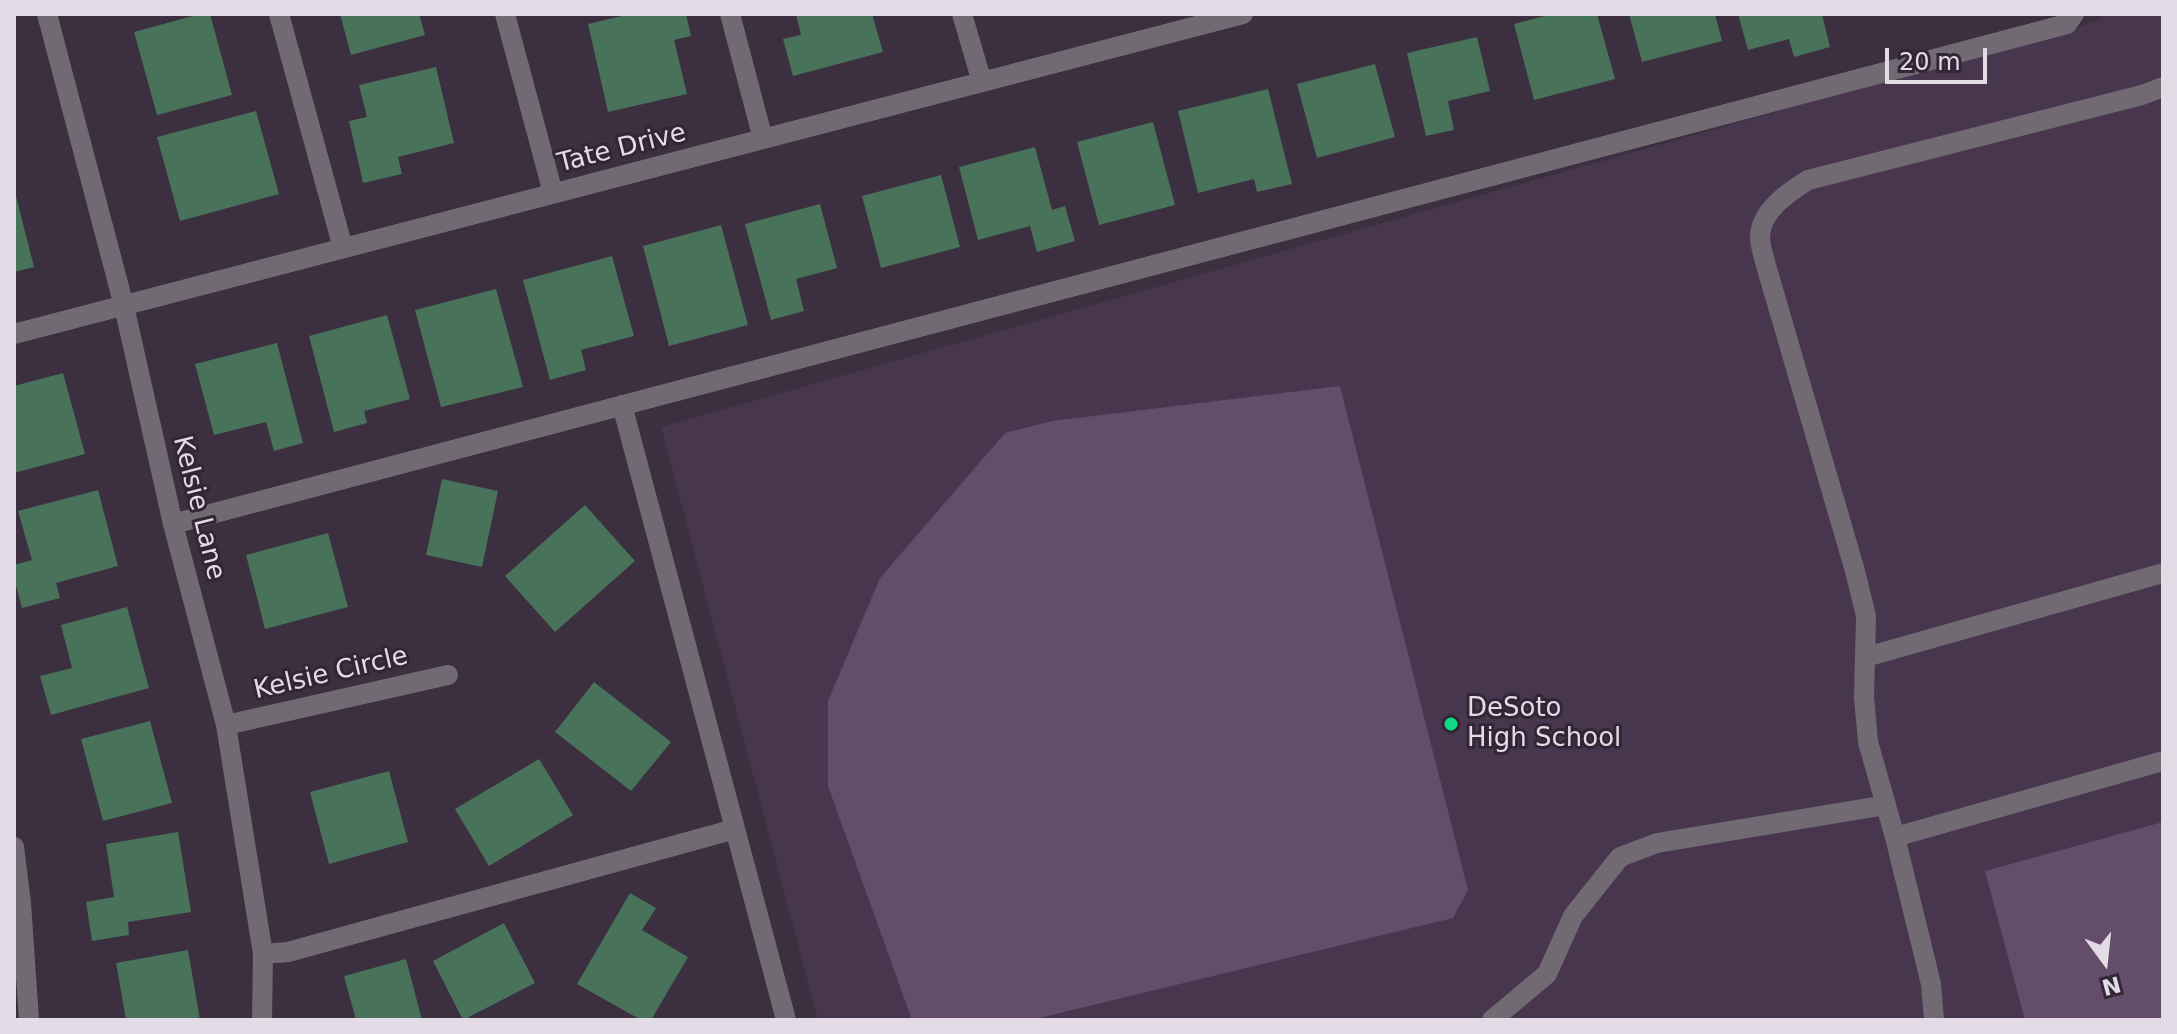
<!DOCTYPE html>
<style>
body{margin:0}
#map{position:relative;width:2177px;height:1034px;overflow:hidden;background:#3c2f40;font-family:"DejaVu Sans",sans-serif}
canvas{display:block}
.frame{position:absolute;inset:0;border:16px solid #e3dbe6;pointer-events:none}
.north{position:absolute;left:2065px;top:922px;width:80px;height:80px;-webkit-text-stroke:6px #322536;paint-order:stroke;rotate:165deg;font-size:22px;font-weight:700;line-height:32px;text-align:center;color:#e3dbe6}
.north::after{content:'';display:block;margin:auto;width:28px;height:36px;background:#e3dbe6;clip-path:polygon(50% 0,100% 100%,50% 72%,0 100%)}
.scale{position:absolute;left:1885px;top:48px;width:102px;height:36px;box-sizing:border-box;border:4px solid #e3dbe6;border-top:0;padding-left:10px;font-size:24px;line-height:28px;white-space:nowrap;color:#e3dbe6;-webkit-text-stroke:6px #322536;paint-order:stroke}
</style>
<div id="map">
<canvas width="2177" height="1034"></canvas>
<div class="frame"></div>
<div class="north">N</div>
<div class="scale">20 m</div>
</div>
<script>
const ctx = document.querySelector('canvas').getContext('2d');
ctx.lineJoin = 'round';
function fill(path, color) {
  ctx.fillStyle = color;
  ctx.fill(path, 'evenodd');
}
function trace(path, color, width, dash) {
  ctx.strokeStyle = color;
  ctx.lineWidth = width;
  ctx.lineCap = dash ? 'butt' : 'round';
  ctx.setLineDash(dash || []);
  ctx.stroke(path);
}
function drawText(font, color, halo, rows, align = 'center') {
  ctx.font = font + ' "DejaVu Sans",sans-serif';
  ctx.lineWidth = 6;
  ctx.setLineDash([]);
  ctx.textBaseline = 'middle';
  ctx.strokeStyle = halo;
  ctx.fillStyle = color;
  for (const [text, x, y, turn = 0] of rows) {
    ctx.save();
    ctx.translate(x, y);
    ctx.rotate((+turn || 0) * Math.PI / 180);
    ctx.textAlign = isNaN(turn) ? turn : align;
    if (halo) ctx.strokeText(text, 0, 0);
    ctx.fillText(text, 0, 0);
    ctx.restore();
  }
}
const built = new Path2D(`
 M2100,14H2163V1020H818L661,427L2101,20Z`);
const green = new Path2D(`
 M1340,386L1468,890L1453,918L1031,1020H912L828,786V701L880,578L1005,433L1052,421Z
 M2163,822V1017L2150,1020H2025L1985,871Z`);
const building = new Path2D(`
 M200,14H210L232,95L157,115L134,32Z
 M340,14H419L425,35L351,55Z
 M630,14H686L691,36L674,40L687,94L608,112L588,24Z
 M796,14H872L883,52L793,76L783,39L801,35Z
 M1552,14H1597L1615,79L1534,100L1514,24Z
 M1629,14H1715L1722,41L1642,62Z
 M1738,14H1822L1830,47L1794,57L1789,39L1748,50Z
 M1477,37L1490,91L1448,101L1454,130L1426,136L1407,53Z
 M1375,64L1395,137L1317,158L1297,84Z
 M436,67L454,143L398,157L402,174L363,183L349,121L367,117L359,85Z
 M1268,89L1292,184L1257,192L1254,179L1198,193L1178,111Z
 M256,111L279,194L180,221L157,137Z
 M1153,122L1175,205L1099,225L1077,142Z
 M1035,147L1052,210L1065,206L1075,241L1037,252L1030,226L978,240L959,167Z
 M941,175L960,247L881,268L862,196Z
 M15,192L34,267L14,272V193Z
 M820,204L837,268L796,279L804,311L771,320L745,224Z
 M721,225L748,325L669,346L643,246Z
 M612,256L634,336L581,350L586,370L550,380L523,280Z
 M496,289L523,387L441,407L415,310Z
 M387,315L410,399L364,411L367,423L334,432L309,336Z
 M277,343L303,443L274,451L266,422L214,435L195,364Z
 M63,373L85,454L14,473V386Z
 M442,479L498,491L482,567L426,555Z
 M98,490L118,566L56,583L60,598L22,608L14,578V565L32,560L18,511Z
 M585,505L635,561L555,632L505,576Z
 M328,533L348,607L265,629L246,555Z
 M127,607L149,688L51,715L40,676L72,668L61,625Z
 M594,682L671,742L631,791L555,732Z
 M150,721L172,803L103,821L81,739Z
 M539,759L573,815L489,866L455,809Z
 M389,771L408,842L329,864L310,792Z
 M178,832L191,912L128,922L129,935L92,941L86,902L114,897L106,844Z
 M630,893L656,908L642,930L688,957L651,1020H641L577,984Z
 M504,923L535,983L463,1020L433,961Z
 M188,950L200,1020H126L116,963Z
 M406,959L422,1020H356L344,976Z`);
const minor = new Path2D(`
 M47,14L124,306L173,524L226,725L263,954L262,1020
 M279,14L343,248
 M505,14L553,193
 M730,14L763,139
 M962,14L982,82
 M14,334L1243,14
 M622,405L786,1020
 M173,524L2067,24L2074,14
 M1866,657L2163,573
 M226,725L448,675
 M1895,837L2163,761
 M14,847L21,903L29,1020
 M263,954L288,952L735,829
 M1492,1020L1547,974L1573,916L1620,857L1657,843L1886,805
 M1934,1020L1931,984L1895,837L1868,742L1864,697L1866,616L1855,571L1765,262C1763,254 1760,245 1760,237C1760,211 1789,192 1808,180L2142,95L2163,87`);
const markers = [
 [1451,724,8,"#11d98a"]
];
const streetNames = [
 ["Tate Drive",622,149,-14],
 ["Kelsie Lane",198,508,76],
 ["Kelsie Circle",331,674,-13]
];
const poiNames = [
 ["DeSoto",1467,709],
 ["High School",1467,739]
];
fill(built, '#47364d');
fill(green, '#644d6b');
fill(building, '#48725a');
trace(minor, '#716a73', 20);
for (const [x, y, r, color] of markers) {
  const dot = new Path2D();
  dot.arc(x, y, r, 0, 2 * Math.PI);
  ctx.fillStyle = color;
  ctx.fill(dot);
  trace(dot, '#322536', 3);
}
drawText('26px', '#e3dbe6', '#322536', streetNames);
drawText('26px', '#e3dbe6', '#322536', poiNames, 'left');
</script>
